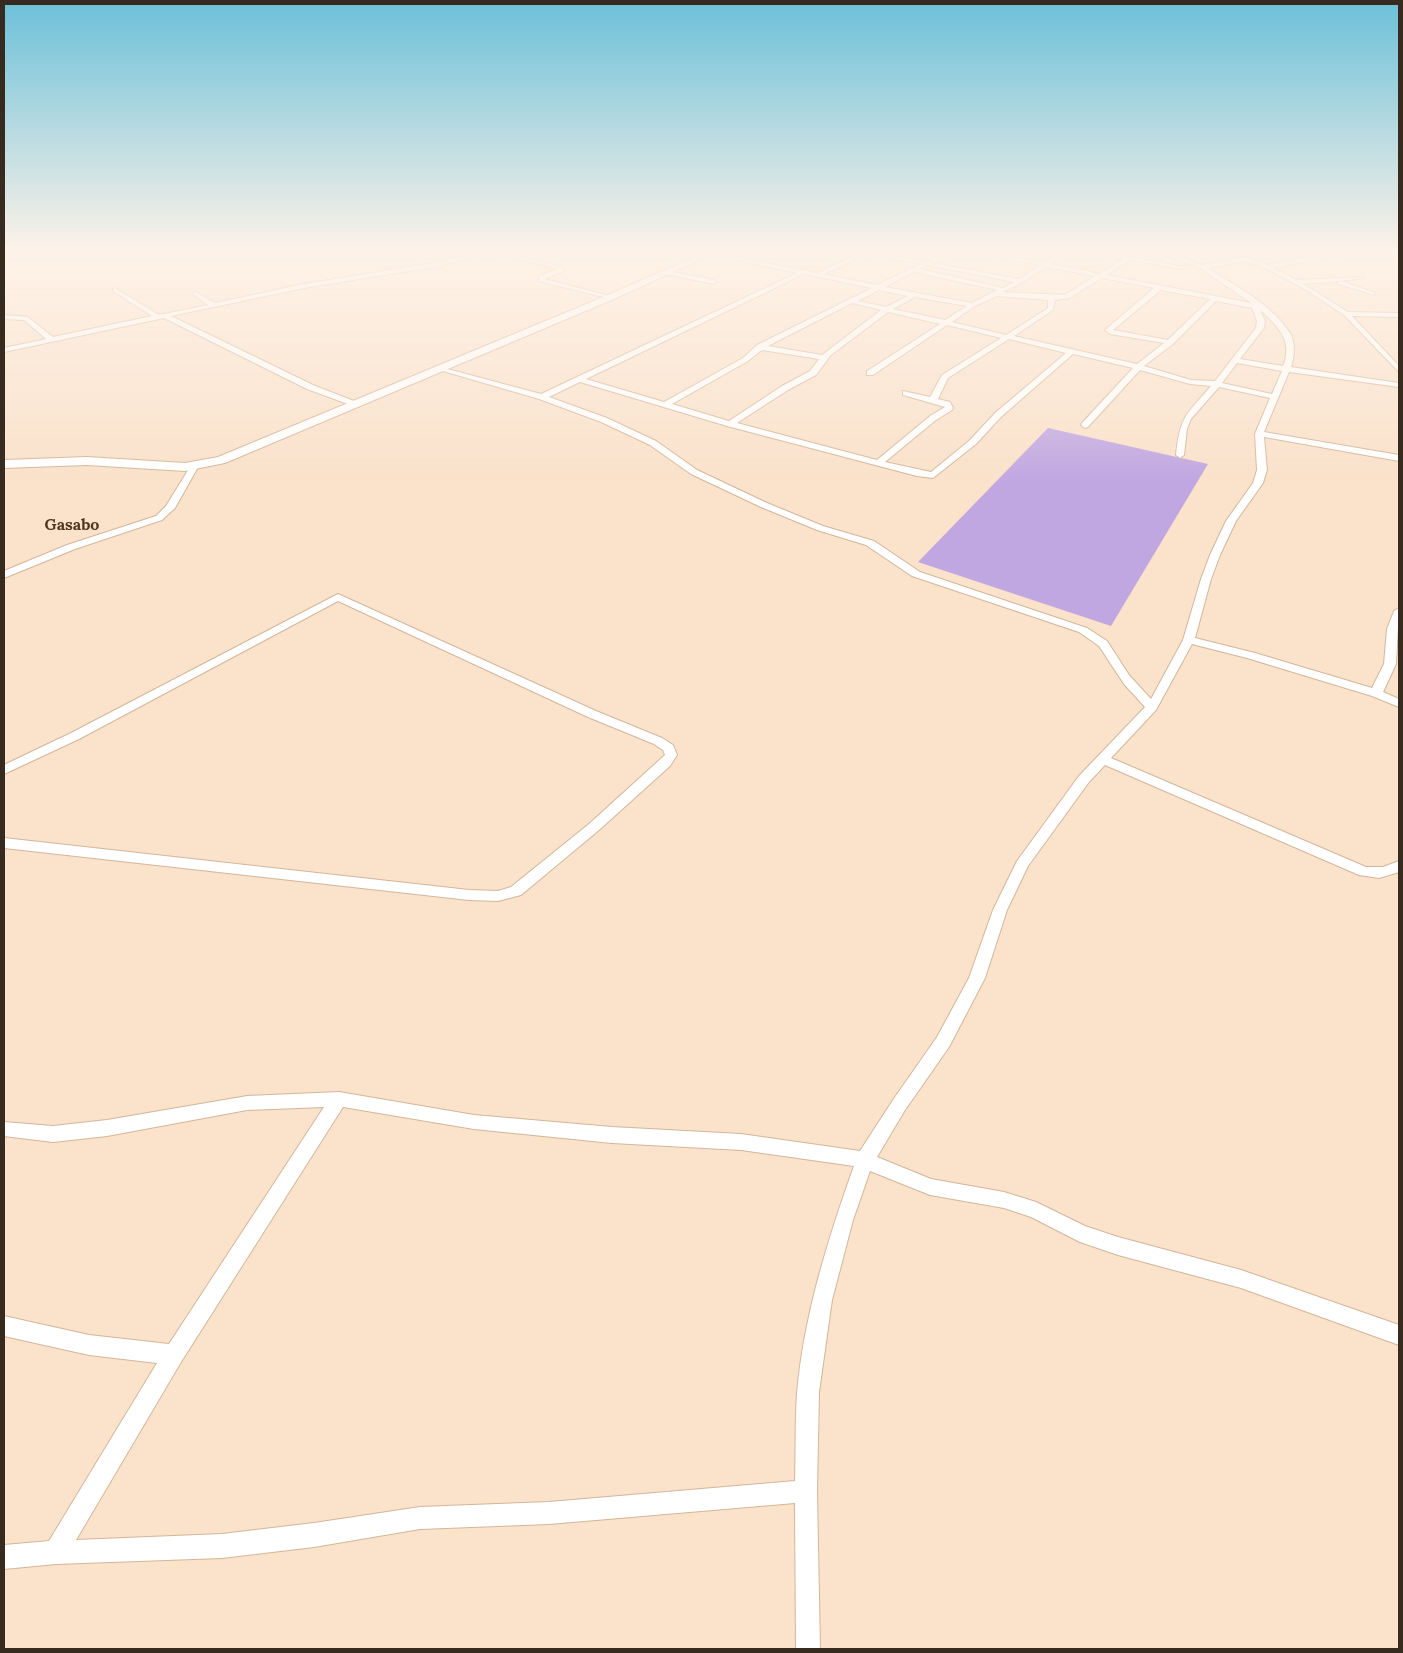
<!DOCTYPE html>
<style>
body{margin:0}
#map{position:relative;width:1403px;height:1653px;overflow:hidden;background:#fae2cb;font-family:Lora,serif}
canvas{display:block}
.frame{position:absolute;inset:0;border:5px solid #372b20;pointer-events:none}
</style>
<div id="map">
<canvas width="1403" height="1653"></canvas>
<div class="frame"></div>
</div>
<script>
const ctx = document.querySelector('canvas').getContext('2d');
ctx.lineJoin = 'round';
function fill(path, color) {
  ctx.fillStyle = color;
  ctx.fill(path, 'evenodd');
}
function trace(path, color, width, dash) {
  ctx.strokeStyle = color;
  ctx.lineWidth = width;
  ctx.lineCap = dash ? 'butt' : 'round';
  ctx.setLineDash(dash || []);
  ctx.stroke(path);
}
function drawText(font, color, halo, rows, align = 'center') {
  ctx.font = font + ' Lora,serif';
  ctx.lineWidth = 4;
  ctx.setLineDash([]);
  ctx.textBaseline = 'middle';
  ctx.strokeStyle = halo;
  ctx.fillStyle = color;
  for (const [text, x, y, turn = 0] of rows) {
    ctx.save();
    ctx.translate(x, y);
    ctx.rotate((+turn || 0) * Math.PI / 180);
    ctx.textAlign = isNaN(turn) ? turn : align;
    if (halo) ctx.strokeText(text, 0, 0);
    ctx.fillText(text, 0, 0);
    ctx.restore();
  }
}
const green = new Path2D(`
 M1048,428L1208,464L1111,626L918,562Z`);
const street = new Path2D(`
 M485,250H494L562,267L564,271L544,279L614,297L611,299L539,281V276L558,269L489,252L440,266L304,288L171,316L313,385L359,403V407H356L307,389L164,318L4,352V348L46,339L24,320L4,319V315L28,317L53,337L152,316L113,291V289L115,288L159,315L208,305L194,295V293L196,292L215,303L304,284L439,262Z
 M851,250C875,247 899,260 924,261C934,261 944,250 956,250L933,263L1020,279L1040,265L968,250H978L1044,263L1063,250H1070L1051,264L1100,274L1123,259L1079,250H1090L1185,267L1182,269L1130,260L1107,275L1251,303L1200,268L1149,250H1157L1202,265L1246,257L1268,265L1349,250H1360L1357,252L1273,268L1297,280L1364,277L1365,278L1341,281L1375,293V295L1338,284L1339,281L1303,284L1348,312L1399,313V317L1352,316L1399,366V372L1344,315L1308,291L1265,268L1245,261L1208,268C1235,286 1272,304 1290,333C1296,343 1294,358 1291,367L1399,383V387L1289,372L1264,432L1399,455V461L1264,437L1267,470L1263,483L1236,521L1220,555L1211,579L1195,638L1255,653L1372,688L1384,664L1387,629L1394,611L1399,608L1396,664L1383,692L1399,699V707L1372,696L1247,658L1192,644L1156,710L1111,758L1366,867H1383L1399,861V872L1379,878L1359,875L1105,765L1089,782L1028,866L1007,910L985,978L949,1047L905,1110L877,1157L931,1179L1004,1192L1036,1202L1085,1226L1118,1237L1241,1270L1399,1325V1345L1241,1288L1118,1255L1080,1242L1031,1217L1004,1208L930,1195L870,1171L853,1220L832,1300L819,1392L817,1491L820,1649H796L795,1503L549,1524L420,1529L314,1547L222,1558L56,1564L4,1569V1545L49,1541L157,1363L89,1355L4,1336V1316L89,1335L169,1344L324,1107L247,1110L107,1136L53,1142L4,1136V1122L53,1126L107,1120L247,1096L339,1092L474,1115L612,1127L741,1134L860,1151L893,1100L937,1037L969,978L993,910L1017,861L1079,776L1145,707L1124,684L1099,646L1079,632L912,576L866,545L817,530L761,507L691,474L650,445L601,422L539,399L436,369L440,367L541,394L797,273L712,255L710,252L817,273L860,253ZM867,254L920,264L877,285L824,274ZM927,265L1014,282L1003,288L920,269ZM1046,267L1095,276L1065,295L1003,292L1023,282ZM914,272L997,290L972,303L885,287ZM804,274L872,288L757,345L743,358L664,402L586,379ZM1102,278L1154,288L1105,330L1110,334L1164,343L1137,364L1014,336L1053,310L1055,300L1069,298ZM879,290L908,296L886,307L858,301ZM1161,290L1210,299L1168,340L1113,330ZM997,296L1048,300V308L1006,335L952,322L975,306ZM915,297L967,306L945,320L893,309ZM1216,301L1252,308L1257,321L1256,328L1215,381L1191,380L1144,366L1173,344ZM852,303L881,310L822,355L768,346ZM1260,310C1277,325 1294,342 1283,366L1240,359L1264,328L1265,321ZM888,312L940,324L867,371V375H873L947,325L1001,338L942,375L930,397L903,391V395L945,407L930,416L877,460L737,423L788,390L816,375L831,355ZM1009,339L1066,353L995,413L970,440L931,472L885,462L936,420L952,410L953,408L950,402L938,399L948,378ZM762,350L819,359L810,371L782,386L729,421L672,404L748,361ZM1073,354L1133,368L1082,423L1081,425L1085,428L1088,427L1140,370L1190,384L1211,386C1186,415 1180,416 1176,455L1180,458L1184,455L1187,429L1191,419L1219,387L1270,398L1255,434L1257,470L1253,483L1226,521L1210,555L1201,579L1183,640L1151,699L1129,675L1107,641L1087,628L920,572L874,541L823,526L767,503L697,470L656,441L607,418L549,397L580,382L727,426L917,476L933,478L976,444L1001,417ZM1237,363L1282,371L1272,394L1222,383ZM343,1107L474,1129L612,1143L741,1150L854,1166C828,1239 804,1315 797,1393C795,1422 796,1451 795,1481L549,1502L420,1507L314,1523L222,1534L76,1540L181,1362Z
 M667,271L714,280L717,282L714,284L665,274V272Z
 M194,464L198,467L175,508L162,520L75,549L4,578V571L67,545L156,516L166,506L190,467Z
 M338,594L596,711L662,738L673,745L677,755L670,766L599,830L521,895L498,901L469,900L4,848V838L469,890L498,891L511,887L589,824L665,755L663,750L654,744L588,717L338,601L79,739L4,774V765L71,733Z`);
const secondary = new Path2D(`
 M711,250H721L614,299L225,463L185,471L87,465L4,468V460L87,457L185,463L218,457L608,295Z`);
const farDistrictnames = [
 ["Gasabo",72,525]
];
fill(green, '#c1a7e1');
trace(street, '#d3b69a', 2);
trace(secondary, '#d3b69a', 2);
fill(street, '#fff');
fill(secondary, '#fff');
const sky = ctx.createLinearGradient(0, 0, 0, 481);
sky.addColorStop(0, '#6bc0d9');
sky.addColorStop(0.52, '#fdf2e8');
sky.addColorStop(1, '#fdf2e800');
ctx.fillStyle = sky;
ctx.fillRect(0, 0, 1403, 481);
drawText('bold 16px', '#4e351d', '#fae2cb', farDistrictnames);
</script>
